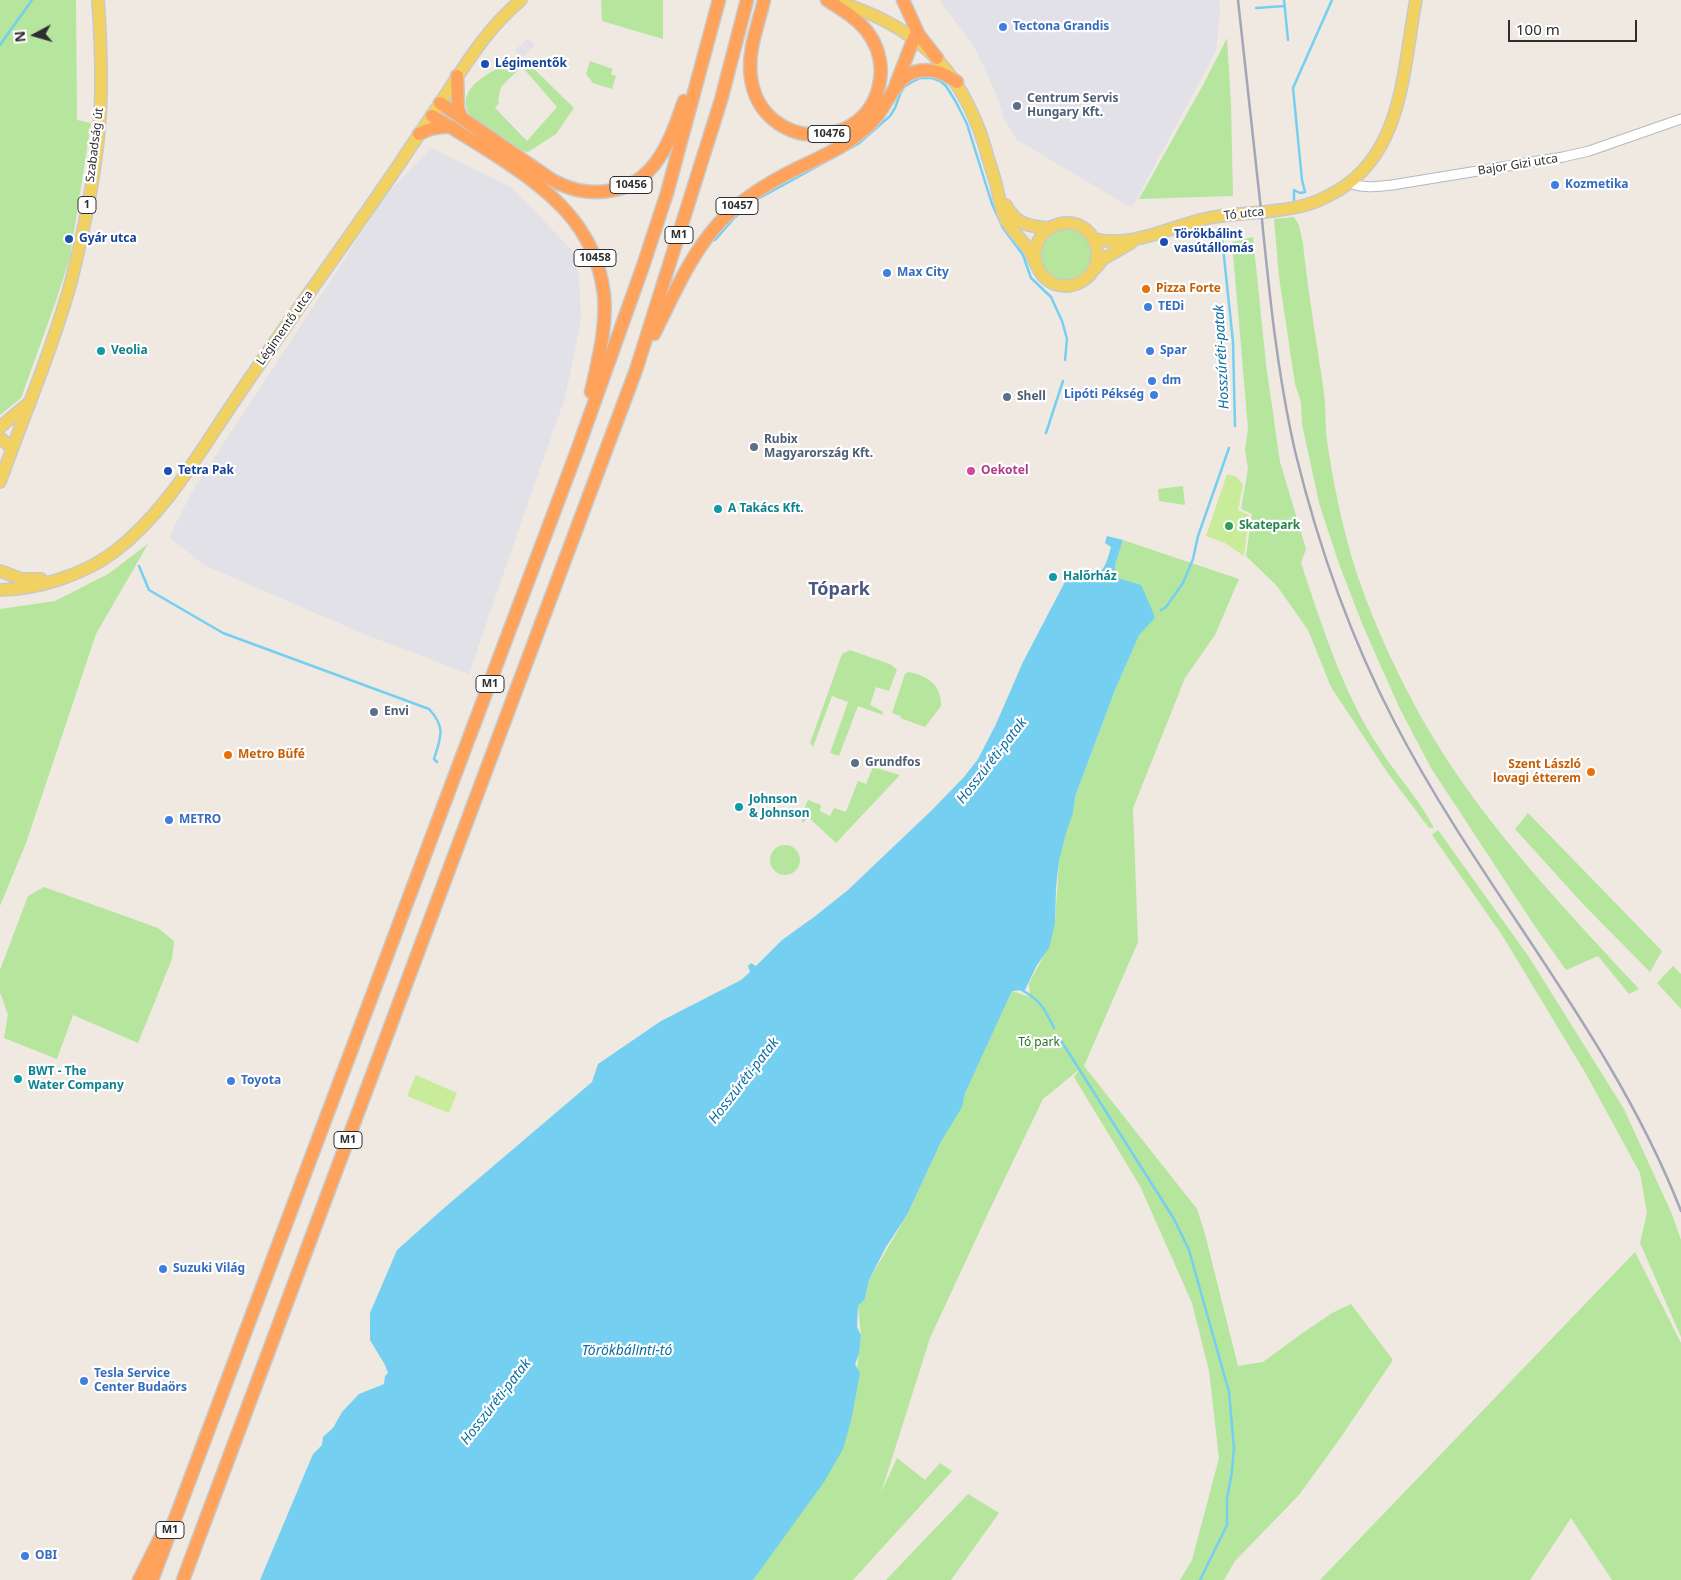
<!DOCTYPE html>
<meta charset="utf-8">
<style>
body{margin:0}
#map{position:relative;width:1681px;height:1580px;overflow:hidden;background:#efe9e1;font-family:"Noto Sans",sans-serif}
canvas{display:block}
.north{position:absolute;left:10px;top:10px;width:50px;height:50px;-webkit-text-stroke:4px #fff;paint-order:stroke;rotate:264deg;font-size:14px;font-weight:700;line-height:20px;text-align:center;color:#2e2e2e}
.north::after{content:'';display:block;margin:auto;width:18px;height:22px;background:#2e2e2e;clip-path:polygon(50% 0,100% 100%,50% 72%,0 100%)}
.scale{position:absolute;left:1508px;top:20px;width:129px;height:22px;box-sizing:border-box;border:2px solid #2e2e2e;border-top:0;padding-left:6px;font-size:15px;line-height:18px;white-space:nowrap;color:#2e2e2e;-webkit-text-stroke:4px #fff;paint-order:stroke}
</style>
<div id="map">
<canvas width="1681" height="1580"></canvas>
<div class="north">N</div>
<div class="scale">100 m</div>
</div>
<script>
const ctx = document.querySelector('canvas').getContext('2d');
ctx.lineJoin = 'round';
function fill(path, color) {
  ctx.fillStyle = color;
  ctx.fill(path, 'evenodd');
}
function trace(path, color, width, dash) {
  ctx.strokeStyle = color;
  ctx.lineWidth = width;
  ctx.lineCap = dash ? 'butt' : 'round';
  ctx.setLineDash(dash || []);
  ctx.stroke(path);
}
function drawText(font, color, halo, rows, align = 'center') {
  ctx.font = font + ' "Noto Sans",sans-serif';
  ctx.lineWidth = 4.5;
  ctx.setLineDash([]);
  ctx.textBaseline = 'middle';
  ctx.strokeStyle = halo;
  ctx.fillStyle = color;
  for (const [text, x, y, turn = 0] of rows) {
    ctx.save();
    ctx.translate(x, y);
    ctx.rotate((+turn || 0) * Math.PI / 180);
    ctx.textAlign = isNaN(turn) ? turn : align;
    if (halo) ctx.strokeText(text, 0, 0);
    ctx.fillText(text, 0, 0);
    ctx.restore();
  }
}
const industrial = new Path2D(`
 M939,0H1219L1220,9L1216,51L1132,208L1017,140L1004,119L998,98L974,46Z
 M528,38L535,45L523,57L515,50Z
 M431,148L511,187L571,249L579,277L581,321L565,398L523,517L469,674L364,634L204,565L169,537L193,490L387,194Z`);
const green = new Path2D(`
 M0,0H76L77,120L91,123L70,257L56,301L21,398L0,415Z
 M601,0H663V39L602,21Z
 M1227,38L1231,104L1233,196L1139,199L1203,85Z
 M590,61L613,69L611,74L616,76L612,89L593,83L586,74Z
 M509,62L519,69L501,87L498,100L499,103L495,108L527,141L557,107L524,69L530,65L574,108L556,134L528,152L518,150L470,115C454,88 490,73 509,62Z
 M1294,217L1299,225L1303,244C1308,291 1316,339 1323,386C1326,404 1325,423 1327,441C1333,482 1342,525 1354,565C1372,621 1401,683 1431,734C1487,828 1565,909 1639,989L1629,994L1598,956L1566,970L1534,925L1431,768L1399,707L1363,626L1338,561L1319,503L1302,424L1301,402L1295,384L1279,277L1274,219Z
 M1041 255a26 26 0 1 1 52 0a26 26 0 1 1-52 0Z
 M1253,237L1266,364L1280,462L1306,549L1301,563C1322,626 1342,690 1378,746C1390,766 1405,783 1418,802C1424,810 1429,819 1434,828H1429L1387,772L1331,687L1308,630L1277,586L1246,556L1252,514L1241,509L1248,469L1245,450L1248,428L1232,242Z
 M1183,486L1185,505L1159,501L1158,489Z
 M1123,540L1239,579L1215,635L1185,678L1133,808L1138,942L1084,1066L1197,1209L1205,1234L1238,1366L1263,1362L1304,1332L1332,1313L1351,1304L1393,1360L1341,1437L1299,1495L1235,1561L1224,1580H1180L1192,1560L1219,1458L1209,1371L1192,1303L1140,1186L1074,1077L1080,1069L1043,1099L990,1209L930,1338L881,1493L897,1458L925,1480L940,1463L952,1471L853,1580H753L851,1421L861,1335L858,1306L865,1299L869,1280L907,1215L1012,991L1030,997L1029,983L1048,948L1055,924L1059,861L1075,797L1115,690L1139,634L1155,618L1121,579L1115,575V565Z
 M148,544L96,634L26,843L0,906V609L55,601L108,574Z
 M850,650L892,665L897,670L896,672L889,691L876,687L870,705L882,711L883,715L858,706L839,756L830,753L848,702L832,696L813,747L810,743L842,654Z
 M908,672C928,675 942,686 941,706L925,727L900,718L901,716L892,713L905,674Z
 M873,767L900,775L836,843L808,817L803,823L801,817L808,800L821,805L820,811L830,816L834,808L846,812L858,781L866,784Z
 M1528,813L1662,951L1650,972L1583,904L1515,829Z
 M1438,830L1529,957L1624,1109L1671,1212L1681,1240V1337L1640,1243L1647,1213L1640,1173L1586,1074L1502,935L1432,835Z
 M770 860a15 15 0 1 1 30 0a15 15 0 1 1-30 0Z
 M44,887L158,928L174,941L172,959L138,1043L73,1015L57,1059L4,1038L8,1015L0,992V970L28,896Z
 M1673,966L1681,974V1009L1657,983Z
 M1635,1252L1681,1343V1580H1612L1571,1518L1530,1580H1320Z
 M968,1494L999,1513L951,1580H886Z`);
const pitch = new Path2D(`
 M1227,474L1237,477L1243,485L1238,510L1249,515L1244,556L1225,543L1206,536Z
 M416,1075L457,1093L449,1113L407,1096Z`);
const water = new Path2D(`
 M1107,536L1123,540L1115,565V575L1121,579L1141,585L1151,607L1155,618L1139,635L1115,690L1075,797L1073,813L1067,830L1059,861L1056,888L1055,924L1049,948L1037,965L1025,990L1012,991L965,1093L962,1107L942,1140L907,1215L886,1247L869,1280L865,1299L858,1306L857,1327L861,1335L859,1354L855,1364L860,1373L851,1421L843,1449L824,1482L753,1580H260L313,1454L322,1445L323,1437L333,1428L342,1412L359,1394L384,1384L385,1376L388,1373L385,1365L370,1340V1313L397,1250L444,1208L592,1082L598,1064L661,1021L741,980L750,972L748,966L751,963L756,966L782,940L814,917L848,890L932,810L964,777L978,759L996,724L1023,662L1069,574C1100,573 1102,580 1111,547L1105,543Z`);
const stream = new Path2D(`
 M1284,0L1288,40
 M1256,8L1284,6
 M0,45L32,0
 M1294,203V190L1300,193L1305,192L1302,180L1293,88L1332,0
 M1221,228L1233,342L1235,426
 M715,240L735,217L756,200L858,144L890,116L895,108L900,94L904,87L912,82L920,78H932L940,81L946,86L956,102L967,124L992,204L1003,228L1023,255L1031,278L1051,297L1062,321L1067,339L1065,360
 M1046,433L1063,381
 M139,566L149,590L223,633L429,709C446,727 441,737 434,759L437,762
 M1161,610L1166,607L1183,583L1193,559L1198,536L1229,448
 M1022,990C1042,1002 1044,1008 1054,1028
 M1060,1039L1174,1219L1189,1250L1229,1392L1234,1448L1232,1471L1227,1499V1525L1200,1580`);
const minor = new Path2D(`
 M1351,183C1363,189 1378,186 1392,185L1563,157L1589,151L1681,119`);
const major = new Path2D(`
 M832,0C913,24 960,65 985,147C988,160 993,172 996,184C999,196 1000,208 1006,220C1012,230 1020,238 1027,247C1034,256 1036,269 1044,277C1066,299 1105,277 1096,246C1085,207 1028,221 1036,263
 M1006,205C1015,224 1030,227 1050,228
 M1094,239C1132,248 1167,228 1204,219C1236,212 1270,214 1302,206C1316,203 1327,197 1339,190C1404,150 1403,67 1416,0
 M1096,268L1103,259L1131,243
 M0,427L29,403
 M0,438L12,448
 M0,482C24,415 52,350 71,282C83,234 95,178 99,129C103,86 101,43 98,0
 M0,571L22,579H41
 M0,590C39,589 83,575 114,552C164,514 196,458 231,406C285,325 343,247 398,166C409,149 421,132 432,115C461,73 481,34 521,0`);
const highway = new Path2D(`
 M764,0C758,26 747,51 751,78C761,152 869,155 880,80C883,62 877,44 866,30C855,17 841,9 827,0
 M903,0L919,35L937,58
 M457,76L458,109L462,118
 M896,84L914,38
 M440,103L552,180C571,190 587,194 608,191C655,186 671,139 684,101
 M432,116C453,128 473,141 494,154C548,189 596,225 604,295C607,328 598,361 591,392
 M419,134C430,128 439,126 452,127
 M654,334C673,296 690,255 719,223C741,199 771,181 800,167C819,158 840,149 856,136C864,130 872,123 878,115C888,101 897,78 914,72C931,67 944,73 957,82
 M139,1580L161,1536
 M152,1580L577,451L643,266L667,193L719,0
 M183,1580L636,370L721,100L747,0`);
const rail = new Path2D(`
 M1238,0C1246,70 1254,140 1261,210C1269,290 1277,372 1295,451C1318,545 1350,637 1395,723C1482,891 1612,1034 1681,1211`);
const markers = [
 [1003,27,5,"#3f7fe0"],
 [485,64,5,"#1a4fb4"],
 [1017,106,5,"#5c6f8a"],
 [1555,185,5,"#3f7fe0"],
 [69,239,5,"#1a4fb4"],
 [1164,242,5,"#1a4fb4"],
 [887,273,5,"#3f7fe0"],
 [1146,289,5,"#e8710a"],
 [1148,307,5,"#3f7fe0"],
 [101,351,5,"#0f9aa8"],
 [1150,351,5,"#3f7fe0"],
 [1152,381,5,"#3f7fe0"],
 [1154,395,5,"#3f7fe0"],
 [1007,397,5,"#5c6f8a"],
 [754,447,5,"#5c6f8a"],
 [168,471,5,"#1a4fb4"],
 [971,471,5,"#d1479c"],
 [718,509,5,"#0f9aa8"],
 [1229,526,5,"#2e9e5b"],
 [1053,577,5,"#0f9aa8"],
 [374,712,5,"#5c6f8a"],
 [228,755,5,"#e8710a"],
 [855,763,5,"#5c6f8a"],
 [1591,772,5,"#e8710a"],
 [739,807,5,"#0f9aa8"],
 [169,820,5,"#3f7fe0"],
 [18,1079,5,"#0f9aa8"],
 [231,1081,5,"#3f7fe0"],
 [163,1269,5,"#3f7fe0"],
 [84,1381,5,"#3f7fe0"],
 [25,1556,5,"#3f7fe0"]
];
const shields = [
 [829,134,42],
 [631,185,42],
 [87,205,18],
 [737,206,42],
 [679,235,28],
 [595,258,42],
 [490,684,28],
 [348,1140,28],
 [170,1530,28]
];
const shieldNames = [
 ["10476",829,134],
 ["10456",631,185],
 ["1",87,205],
 ["10457",737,206],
 ["M1",679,235],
 ["10458",595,258],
 ["M1",490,684],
 ["M1",348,1140],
 ["M1",170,1530]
];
const shopNames = [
 ["Tectona Grandis",1013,27],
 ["Kozmetika",1565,185],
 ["Max City",897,273],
 ["TEDi",1158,307],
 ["Spar",1160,351],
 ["dm",1162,381],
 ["Lipóti Pékség",1144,395,"right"],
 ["METRO",179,820],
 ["Toyota",241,1081],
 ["Suzuki Világ",173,1269],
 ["Tesla Service",94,1374],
 ["Center Budaörs",94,1388],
 ["OBI",35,1556]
];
const transitNames = [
 ["Légimentők",495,64],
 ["Törökbálint",1174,235],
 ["vasútállomás",1174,249],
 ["Gyár utca",79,239],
 ["Tetra Pak",178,471]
];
const serviceNames = [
 ["Centrum Servis",1027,99],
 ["Hungary Kft.",1027,113],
 ["Shell",1017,397],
 ["Rubix",764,440],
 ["Magyarország Kft.",764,454],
 ["Envi",384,712],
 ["Grundfos",865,763]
];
const streetNames = [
 ["Szabadság út",95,145,-83],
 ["Bajor Gizi utca",1518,165,-9],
 ["Tó utca",1244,214,-6],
 ["Légimentő utca",285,328,-55]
];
const foodNames = [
 ["Pizza Forte",1156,289],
 ["Metro Büfé",238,755],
 ["Szent László",1581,765,"right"],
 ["lovagi étterem",1581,779,"right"]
];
const cultureNames = [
 ["Veolia",111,351],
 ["A Takács Kft.",728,509],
 ["Halőrház",1063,577],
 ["Johnson",749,800],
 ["& Johnson",749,814],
 ["BWT - The",28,1072],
 ["Water Company",28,1086]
];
const hotelNames = [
 ["Oekotel",981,471]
];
const leisureNames = [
 ["Skatepark",1239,526]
];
const parkNames = [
 ["Tó park",1039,1043]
];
const waterNames = [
 ["Hosszúréti-patak",1222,357,-93],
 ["Hosszúréti-patak",992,761,-52],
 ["Hosszúréti-patak",744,1081,-52],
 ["Törökbálinti-tó",627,1351],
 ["Hosszúréti-patak",496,1402,-52]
];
const districtNames = [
 ["Tópark",839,590]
];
fill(industrial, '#e3e1e8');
fill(green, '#b6e59e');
fill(pitch, '#c9ec9a');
fill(water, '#75cff0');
trace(stream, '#75cff0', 2.5);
trace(minor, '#b4b7c1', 11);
trace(major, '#c9c9c9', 14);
trace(highway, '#c9c9c9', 15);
trace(minor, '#fff', 9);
trace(major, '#f2d163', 11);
trace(highway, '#ffa35c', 12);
trace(rail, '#a3a6b8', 2.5);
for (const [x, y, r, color] of markers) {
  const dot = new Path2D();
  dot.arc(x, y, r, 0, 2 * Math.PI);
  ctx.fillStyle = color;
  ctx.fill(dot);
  trace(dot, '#fff', 2);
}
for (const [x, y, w] of shields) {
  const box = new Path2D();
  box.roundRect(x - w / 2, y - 8.5, w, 17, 4);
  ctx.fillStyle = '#fff';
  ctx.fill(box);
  trace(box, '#2e2e2e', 1);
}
drawText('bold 11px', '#2e2e2e', null, shieldNames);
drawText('bold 12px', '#366cbe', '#fff', shopNames, 'left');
drawText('bold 12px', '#164399', '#fff', transitNames, 'left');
drawText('bold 12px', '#4e5e75', '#fff', serviceNames, 'left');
drawText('12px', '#2e2e2e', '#fff', streetNames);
drawText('bold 12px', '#c56008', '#fff', foodNames, 'left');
drawText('bold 12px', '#0d838f', '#fff', cultureNames, 'left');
drawText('bold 12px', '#b23c85', '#fff', hotelNames, 'left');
drawText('bold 12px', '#27864d', '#fff', leisureNames, 'left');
drawText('12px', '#2c6e1b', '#fff', parkNames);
drawText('italic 14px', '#0d6fa3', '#fff', waterNames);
drawText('bold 18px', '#4d5680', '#fff', districtNames);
</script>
